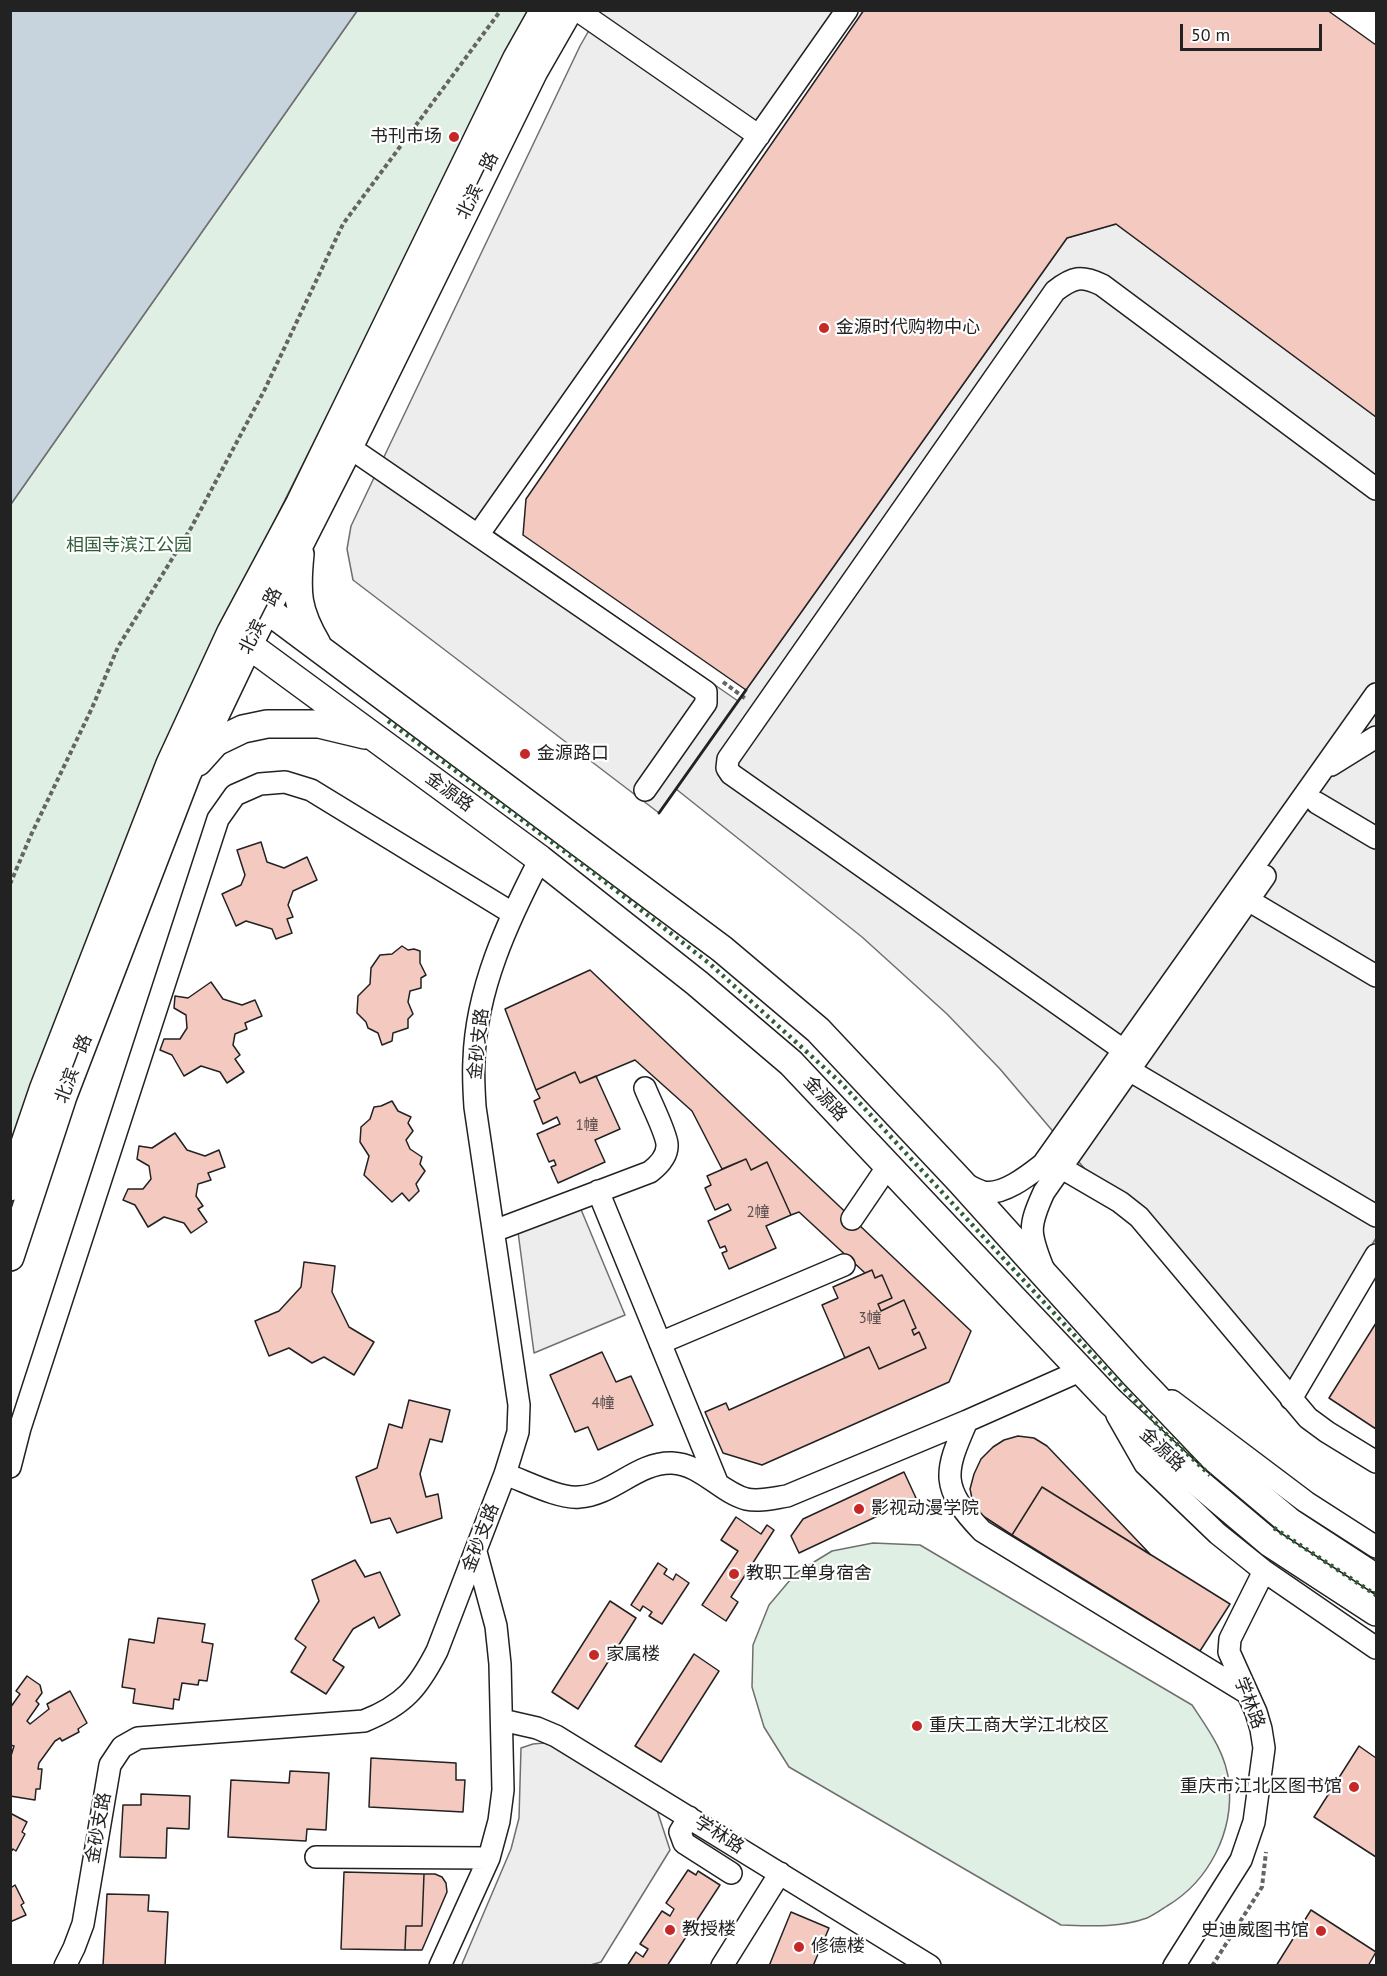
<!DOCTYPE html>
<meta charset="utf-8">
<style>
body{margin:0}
#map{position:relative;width:1387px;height:1976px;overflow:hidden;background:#fff;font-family:"PT Sans",sans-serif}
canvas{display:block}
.frame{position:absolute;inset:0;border:12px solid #222;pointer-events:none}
.scale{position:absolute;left:1180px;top:24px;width:142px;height:27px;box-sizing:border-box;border:3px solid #222;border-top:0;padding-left:8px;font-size:18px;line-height:21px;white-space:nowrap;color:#222;-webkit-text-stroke:4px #fff;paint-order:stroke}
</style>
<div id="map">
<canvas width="1387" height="1976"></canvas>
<div class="frame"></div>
<div class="scale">50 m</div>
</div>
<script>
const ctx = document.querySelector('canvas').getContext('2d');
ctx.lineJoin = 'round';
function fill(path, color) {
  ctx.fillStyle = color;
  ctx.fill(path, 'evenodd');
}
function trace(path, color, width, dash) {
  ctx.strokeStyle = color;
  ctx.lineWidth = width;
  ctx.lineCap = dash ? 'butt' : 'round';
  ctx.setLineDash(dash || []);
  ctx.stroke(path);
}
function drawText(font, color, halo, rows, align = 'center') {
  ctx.font = font + ' "PT Sans","Noto Sans SC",sans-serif';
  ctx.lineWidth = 4.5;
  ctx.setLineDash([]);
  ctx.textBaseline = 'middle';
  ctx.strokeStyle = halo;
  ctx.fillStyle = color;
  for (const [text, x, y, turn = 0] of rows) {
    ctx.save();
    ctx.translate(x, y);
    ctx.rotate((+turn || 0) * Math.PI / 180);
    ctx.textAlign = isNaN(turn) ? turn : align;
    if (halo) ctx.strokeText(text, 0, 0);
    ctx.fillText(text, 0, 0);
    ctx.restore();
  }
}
const green = new Path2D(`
 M357,11H532L507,55L221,628L11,1156V504Z
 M873,1543L920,1545L1192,1705C1208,1729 1226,1753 1229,1783C1234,1832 1209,1881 1167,1906C1161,1910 1154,1915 1147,1918C1119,1928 1090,1926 1061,1925L789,1767L764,1727L752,1687L753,1645L769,1605L796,1573L832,1551Z`);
const parking = new Path2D(`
 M600,11H854L488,528L738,701L1067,238L1116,224L1376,417V1238L1281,1400L1000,1069L947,1014L862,937L676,789L659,813L353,580L347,549L351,526L580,46Z
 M580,1207L625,1315L534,1353L518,1232Z
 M544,1743L556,1747L656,1807L670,1850L601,1962L587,1966H464L462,1964L511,1849L519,1818L521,1748L533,1744Z`);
const water = new Path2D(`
 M11,10L357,11L11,504L10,11Z`);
const building = new Path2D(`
 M864,10H1327L1376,45V417L1116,224L1067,238L746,690L523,535L526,499Z
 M261,842L267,862L284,868L307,857L317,880L293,891L288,905L293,917L287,919L292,933L276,939L272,929L246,921L236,926L222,894L241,885L245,875L237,850Z
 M402,946L408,950L414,949L420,951V963L426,975L421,978V988L410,991L408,1002L413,1014L408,1019V1028L393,1033L392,1041L382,1045L378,1033L368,1028L366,1022L357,1013L358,996L370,984L371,968L380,955L392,954Z
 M590,970L971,1331L949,1382L762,1465L723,1453L705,1412L726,1403L729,1410L869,1347L879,1369L926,1348L919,1332L914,1335L912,1330L916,1328L904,1300L881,1311L878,1304L892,1298L882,1275L875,1278L872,1270L865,1273L799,1212L791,1215L767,1162L751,1170L746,1159L722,1169L692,1111L635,1060L580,1083L575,1072L536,1090L505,1009Z
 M211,982L223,999L242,1005L255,1000L262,1016L245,1023L247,1029L235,1034L233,1045L240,1055L235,1059L244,1072L227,1083L220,1072L201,1066L184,1076L172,1055L160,1050L164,1039H180L187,1028L186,1015L174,1008L175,996L188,998Z
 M575,1072L580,1083L596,1076L620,1129L595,1140L605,1162L558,1183L551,1167L556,1165L554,1160L549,1162L537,1134L560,1124L557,1117L543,1124L534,1101L540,1098L536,1090Z
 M392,1101L398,1111L411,1117L408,1123L413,1131L406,1140L410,1149L422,1157L420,1164L425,1171L416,1184L419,1191L409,1201L402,1193L392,1202L364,1175L369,1156L360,1142L361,1127L370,1119L374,1107L381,1106Z
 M175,1133L187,1150L205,1156L219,1150L225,1167L208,1173L211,1180L198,1184L196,1196L203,1206L198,1209L207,1222L191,1233L184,1223L164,1217L148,1227L135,1205L123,1200L128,1189H143L151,1179L149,1166L137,1159L139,1146L152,1148Z
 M746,1159L751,1170L767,1162L791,1215L766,1226L776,1248L729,1269L722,1253L727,1251L725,1246L720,1248L708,1221L731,1210L728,1204L715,1210L705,1188L711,1185L707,1176Z
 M304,1262L335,1266L332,1292L349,1327L374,1342L354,1375L324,1357L312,1363L289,1348L269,1356L255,1321L279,1311L301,1287Z
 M872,1270L875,1278L882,1275L892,1298L878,1304L881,1311L904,1300L916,1328L912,1330L914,1335L919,1332L926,1348L879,1369L869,1347L845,1358L822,1305L838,1298L833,1287Z
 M1376,1323V1429L1329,1398Z
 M602,1352L616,1382L631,1376L653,1425L598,1450L588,1427L575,1432L550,1375Z
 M409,1400L450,1410L442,1442L430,1439L420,1474L426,1497L438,1494L442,1518L397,1533L390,1518L371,1523L356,1477L377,1468L389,1424L402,1428Z
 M1018,1436L1034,1438L1047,1446L1151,1555L1042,1487L1012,1535L980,1514L973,1503L970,1489L974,1474L981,1459L993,1447L1004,1440Z
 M904,1472L916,1498L799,1553L791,1536L803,1519Z
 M1042,1487L1230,1604L1200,1651L1012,1535Z
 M736,1517L761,1534L767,1525L774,1530L731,1597L738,1602L726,1621L702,1605L738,1551L721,1540Z
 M355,1560L365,1577L380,1572L400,1615L379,1628L374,1617L353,1629L333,1660L344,1667L326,1694L291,1672L306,1647L295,1639L319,1601L312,1580Z
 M658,1563L667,1569L664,1574L673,1580L676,1574L689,1583L662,1624L649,1616L652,1612L643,1606L640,1611L631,1605Z
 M610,1601L636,1618L578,1709L552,1692Z
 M158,1618L205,1624L202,1642L213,1644L207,1681L199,1680L198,1685L182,1683L179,1700L174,1699L173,1709L133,1703L135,1689L122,1687L129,1639L154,1643Z
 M694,1654L719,1671L661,1762L635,1746Z
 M27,1676L40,1685L42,1693L36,1701L39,1704L27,1721L30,1724L49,1709L47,1704L70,1691L87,1723L78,1729L79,1732L62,1741L60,1738L55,1741L39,1763L38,1769H42L40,1789H36L35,1800L10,1796V1759L14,1746L10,1745V1708L20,1694L16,1691Z
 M1359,1746L1376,1758V1857L1314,1817Z
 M371,1758L456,1763V1780H465L463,1812L369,1807Z
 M290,1771L329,1773L326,1830L307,1829L306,1841L228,1837L231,1780L289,1783Z
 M141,1794L190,1796L189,1829L167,1828L166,1858L120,1857L123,1805H141Z
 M10,1813L27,1822L22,1832L25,1834L16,1851L13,1849L10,1853Z
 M688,1870L696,1875L698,1871L720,1885L667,1966H627L636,1952L643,1957L648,1949L640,1944L662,1911L670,1916L674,1909L666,1903Z
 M344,1872L424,1874L422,1926H406L405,1950L341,1949Z
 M424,1874H435L442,1877L446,1883L447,1892L422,1950H405L406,1926H422Z
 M10,1885L12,1887L15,1885L24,1903L21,1905L26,1915L10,1922Z
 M107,1894L149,1895L148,1911L168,1912L165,1966H103Z
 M1311,1910L1376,1952L1368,1966H1276Z
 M791,1912L829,1928L813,1966H769Z`);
const path = new Path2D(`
 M723,682L746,699
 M10,884L31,835L92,708L118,647L191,528L264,391L343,224L501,10
 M1212,1966L1262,1887L1266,1852`);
const minor = new Path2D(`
 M577,10L759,136
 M349,447L706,692V703L645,790
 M478,535L847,10
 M1331,765L1376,737
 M1317,803L1376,838
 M1248,900L1376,976
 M1136,1059L731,774L727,768L728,759L1055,291C1073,277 1081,275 1102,285L1376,489
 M1129,1070L1376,1216
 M1060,1167L1120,1202L1139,1217L1308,1418L1327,1432L1376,1462
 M961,1182C968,1185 976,1190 983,1192C1003,1196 1029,1175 1043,1164L1376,694
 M598,1191L717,1482
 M852,1219L888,1166
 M494,1231L650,1172C659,1165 668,1156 667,1144C666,1132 650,1101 645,1088
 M1043,1268C1029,1233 1028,1227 1044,1192L1265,876
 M660,1343L844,1265
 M1291,1399L1376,1255
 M1172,1401L1306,1502L1376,1547
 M1117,1415L1145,1464L1218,1534L1264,1571L1376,1648
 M967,1421C944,1473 940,1487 982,1531L1247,1693
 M10,1467L20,1428L218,819L235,795L260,784L285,782L311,790L512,913
 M505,1474C525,1481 559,1499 579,1497C613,1495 637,1462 672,1463C701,1464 720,1492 746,1499C759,1502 774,1498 787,1496L967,1421L1082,1370
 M502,1720L537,1728L556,1736L930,1966
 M689,1817L680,1832L684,1843L731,1873
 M316,1857L489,1858
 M65,1966L74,1948L83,1924L110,1765L122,1747L138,1738L364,1721C404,1705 418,1688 437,1651L505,1474L518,1432L519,1405L475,1107C474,1091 473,1076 474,1060C476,989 508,921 540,859
 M440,1966L489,1858L499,1821L503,1790L500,1664L496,1626L476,1552
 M722,1966L780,1873
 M1174,1966L1241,1860L1254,1822L1264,1748L1261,1729L1256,1712L1229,1652L1230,1639L1264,1571`);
const major = new Path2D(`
 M300,554C296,593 297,610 317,644
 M250,597L722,949L818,1030L960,1181L1134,1374L1214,1458L1290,1522L1376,1578
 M231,632L540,859L697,983L791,1063L1110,1401L1194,1479L1270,1543L1376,1612
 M198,762L216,742L243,729L267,724H319L365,735
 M10,1187L43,1090L170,764L231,632L300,503L517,58L544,10
 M10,1257L63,1096L187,774L249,644L349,447L534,71L569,10`);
const hedge = new Path2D(`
 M388,721L591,871L710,964L841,1083L1165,1433L1210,1475
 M1274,1528L1376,1595`);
const wall = new Path2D(`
 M659,813L746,690`);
const markers = [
 [454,137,6,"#c62828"],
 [824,328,6,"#c62828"],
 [525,754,6,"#c62828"],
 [859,1509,6,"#c62828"],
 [734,1574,6,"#c62828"],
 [594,1655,6,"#c62828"],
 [917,1726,6,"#c62828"],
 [1354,1787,6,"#c62828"],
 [670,1930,6,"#c62828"],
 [1321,1931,6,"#c62828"],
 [799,1947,6,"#c62828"]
];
const numberNames = [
 ["1幢",587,1126],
 ["2幢",758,1213],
 ["3幢",870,1319],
 ["4幢",603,1404]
];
const poiNames = [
 ["书刊市场",442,137,"right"],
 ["金源时代购物中心",836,328],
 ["金源路口",537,754],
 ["影视动漫学院",871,1509],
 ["教职工单身宿舍",746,1574],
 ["家属楼",606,1655],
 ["重庆工商大学江北校区",929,1726],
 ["重庆市江北区图书馆",1342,1787,"right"],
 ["教授楼",682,1930],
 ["史迪威图书馆",1309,1931,"right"],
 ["修德楼",811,1947]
];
const streetNames = [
 ["北滨一路",478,186,-64],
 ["北滨一路",261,621,-63],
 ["金源路",449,792,36],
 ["金砂支路",479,1044,-84],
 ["北滨一路",74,1069,-69],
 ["金源路",825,1099,47],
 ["金源路",1162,1450,43],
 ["金砂支路",481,1538,-69],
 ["学林路",1249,1703,69],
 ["金砂支路",99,1828,-80],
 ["学林路",719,1835,32]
];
const parkNames = [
 ["相国寺滨江公园",129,546]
];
fill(green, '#e0efe3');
trace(green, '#6f6f6f', 1.5);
fill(parking, '#ededed');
trace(parking, '#6f6f6f', 1.5);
fill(water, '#c7d3dd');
trace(water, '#6f6f6f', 1.5);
fill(building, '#f3c9c0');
trace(building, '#222', 1.5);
trace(minor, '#222', 24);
trace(major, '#222', 30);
trace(path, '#646464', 4, [4.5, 3]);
trace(minor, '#fff', 21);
trace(major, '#fff', 27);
trace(hedge, '#2f5e38', 4.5, [3, 4.5]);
trace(wall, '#222', 3);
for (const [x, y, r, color] of markers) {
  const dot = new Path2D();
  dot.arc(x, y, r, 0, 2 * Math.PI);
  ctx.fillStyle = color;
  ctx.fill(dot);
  trace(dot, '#fff', 2);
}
drawText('15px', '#564c4a', null, numberNames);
drawText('18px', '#222', '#fff', poiNames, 'left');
drawText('18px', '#222', '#fff', streetNames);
drawText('18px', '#2f5e38', '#fff', parkNames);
</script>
